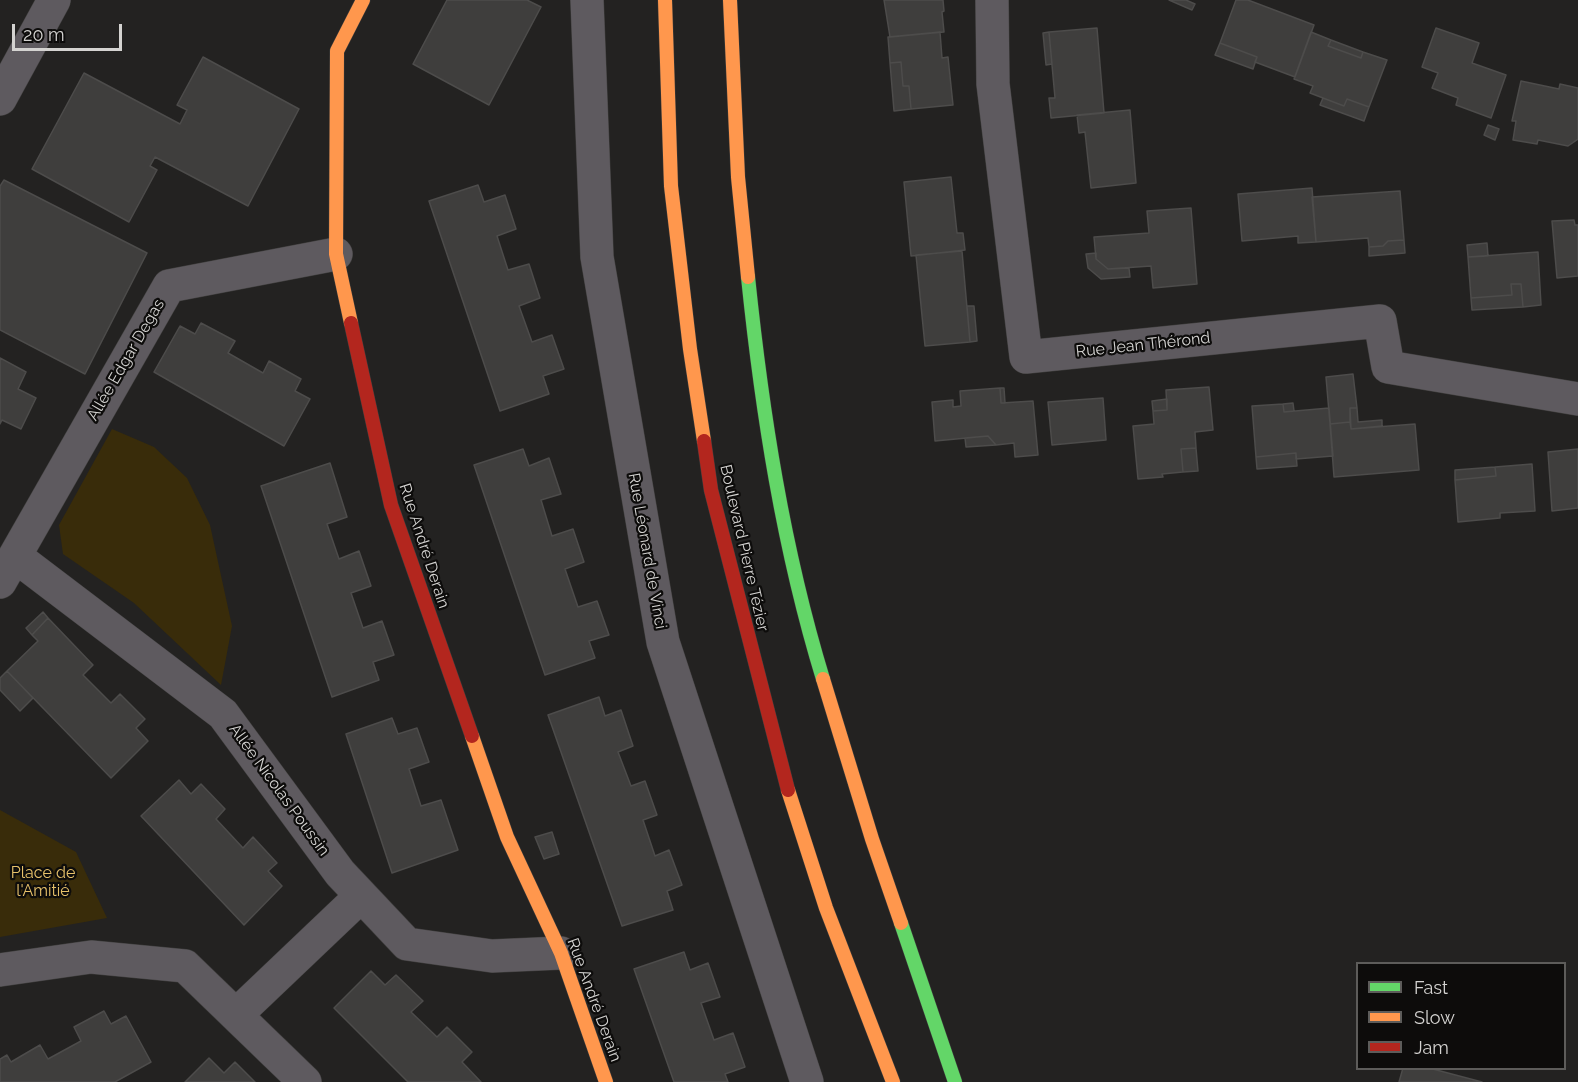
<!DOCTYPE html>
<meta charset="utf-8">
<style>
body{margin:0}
#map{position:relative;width:1578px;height:1082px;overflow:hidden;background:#232221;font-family:Raleway,sans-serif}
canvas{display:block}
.legend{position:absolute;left:1356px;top:962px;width:210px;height:108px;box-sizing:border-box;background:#0d0c0b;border:2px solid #5d5c5a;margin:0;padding:8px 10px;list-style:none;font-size:18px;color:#d4d3d1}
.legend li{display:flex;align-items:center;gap:12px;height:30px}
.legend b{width:30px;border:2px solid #5d5c5a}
.scale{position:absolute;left:12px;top:24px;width:110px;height:27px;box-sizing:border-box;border:3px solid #d4d3d1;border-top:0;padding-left:8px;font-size:18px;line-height:21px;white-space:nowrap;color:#d4d3d1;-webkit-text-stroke:4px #0d0c0b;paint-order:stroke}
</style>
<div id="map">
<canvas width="1578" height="1082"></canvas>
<ul class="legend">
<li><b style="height:8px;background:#63d668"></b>Fast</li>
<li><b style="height:8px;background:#ff974d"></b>Slow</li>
<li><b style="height:8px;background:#b3261e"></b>Jam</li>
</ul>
<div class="scale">20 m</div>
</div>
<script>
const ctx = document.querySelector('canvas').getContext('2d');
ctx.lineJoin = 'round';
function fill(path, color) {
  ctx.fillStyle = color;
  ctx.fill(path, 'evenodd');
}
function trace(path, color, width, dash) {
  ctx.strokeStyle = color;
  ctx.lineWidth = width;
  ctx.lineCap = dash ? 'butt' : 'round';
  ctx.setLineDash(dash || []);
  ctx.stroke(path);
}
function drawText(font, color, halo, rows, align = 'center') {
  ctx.font = font + ' Raleway,sans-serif';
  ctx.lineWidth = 4.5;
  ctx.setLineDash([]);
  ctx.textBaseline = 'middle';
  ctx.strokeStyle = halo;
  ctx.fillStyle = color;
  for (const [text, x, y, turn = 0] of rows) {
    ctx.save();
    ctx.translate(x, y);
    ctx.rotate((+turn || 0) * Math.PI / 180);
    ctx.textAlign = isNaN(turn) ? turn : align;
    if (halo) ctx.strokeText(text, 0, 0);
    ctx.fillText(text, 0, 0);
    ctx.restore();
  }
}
const green = new Path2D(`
 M112,429L154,447L187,478L210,525L232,626L221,685L134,603L63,554L59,525Z
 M0,810L76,852L107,918L0,937Z`);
const building = new Path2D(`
 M447,0H527L541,7L489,105L413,64Z
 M884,0H943L944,11L942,12L944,32L890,37Z
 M1169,0H1186L1195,4L1192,10Z
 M1236,0H1248L1314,25L1295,77L1255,62L1257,57L1220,43Z
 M1097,28L1104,113L1051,118L1049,98H1055L1049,32Z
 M1436,28L1479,43L1472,63L1506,75L1491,118L1456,105L1458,98L1432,88L1438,73L1422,67Z
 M940,32L942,58L948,57L953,105L911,109L909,86H903L901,62L890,63L888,37Z
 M1049,32L1052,64L1046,65L1043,33Z
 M1311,32L1331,40L1328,46L1361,58L1363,52L1387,60L1369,107L1347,99L1344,106L1323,98L1310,93L1313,86L1294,79Z
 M1331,40L1363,52L1361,58L1328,46Z
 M1220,43L1257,57L1253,69L1215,55Z
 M203,57L299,109L248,206L155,157L150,166L157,170L129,222L32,169L84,73L180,124L187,110L177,105Z
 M901,62L903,86H909L911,109L894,111L890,63Z
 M1521,81L1559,89L1560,84L1578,88V139L1568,146L1538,140L1537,144L1513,140L1516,121H1512Z
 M1323,98L1344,106L1347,99L1369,107L1364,121L1320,105Z
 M1130,110L1136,183L1091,188L1085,132L1079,133L1077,115Z
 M1488,125L1499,129L1495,140L1484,135Z
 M951,177L957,233H963L965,250L911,256L904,182Z
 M4,180L147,253L85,374L0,330V186Z
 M478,185L484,202L505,195L516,229L497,236L508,270L529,264L540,298L519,306L532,342L552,335L564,369L543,376L549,394L500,411L429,201Z
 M1312,188L1316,242L1298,243V236L1242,241L1238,194Z
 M1400,191L1404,240L1388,241L1383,246L1369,247L1368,238L1316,242L1312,197Z
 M1191,208L1197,284L1153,288L1151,266L1108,269L1096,259L1094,237L1149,233L1147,211Z
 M1574,220L1575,225H1578V276L1557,278L1552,221Z
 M1404,240L1405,253L1369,256V247L1383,246L1388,241Z
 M1487,243L1488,256L1468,257L1467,245Z
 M962,251L970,342L925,346L916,255Z
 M1538,252L1541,305L1523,307L1521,284H1511L1512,295L1471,298L1468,257Z
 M1096,253V259L1108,269L1129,268L1130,277L1101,279L1088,268L1086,254Z
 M1511,284H1521L1523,307L1472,310L1471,298L1512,295Z
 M967,306H974L977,341L970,342Z
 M201,323L235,341L228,353L263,373L269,361L301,379L295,391L310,399L284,446L154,372L180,326L195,334Z
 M0,358L26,372L18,389L36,398L21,429L2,420L0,424Z
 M1353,374L1357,408H1350V422L1330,424L1326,377Z
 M1209,387L1213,430L1195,432L1196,448L1181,449L1183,472L1162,474L1163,477L1138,479L1133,426L1154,424L1153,411L1167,410L1166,390Z
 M1000,388H1004L1005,403H1001Z
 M1000,388L1001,403L1033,401L1038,455L1015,457L1014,443L996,445L988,436L935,441L932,402L953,400V407L961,406L960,391Z
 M1103,398L1106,440L1052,445L1048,402Z
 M1167,399V410L1153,411L1152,401Z
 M1293,403L1294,411L1284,412L1283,404Z
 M1283,404L1284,412L1329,408L1333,456L1296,459V453L1256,457L1252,406Z
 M1350,408H1357L1358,422L1382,420V426L1351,429Z
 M1350,422L1351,429L1415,424L1419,470L1334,477L1330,424Z
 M988,436L996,445L966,447L965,438Z
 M1196,448L1198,471L1183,472L1181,449Z
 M523,449L529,466L549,458L561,494L541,500L552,536L573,529L584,562L565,569L578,607L597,601L609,635L589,641L595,658L545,675L474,465Z
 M1578,449V508L1552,511L1548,452Z
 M1296,453L1297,466L1257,469L1256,457Z
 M330,463L347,517L327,524L339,559L359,551L371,586L351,593L363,628L382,621L394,655L373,662L379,680L332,697L261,486Z
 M1532,464L1535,511L1500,513V518L1458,522L1455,480L1496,476L1495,467Z
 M1495,467L1496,476L1455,480V470Z
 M43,612L48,618L32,635L26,628Z
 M48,618L93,665L83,675L111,703L120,694L145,719L136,728L148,741L111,778L7,671L38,641L32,635Z
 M7,671L33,698L20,711L0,690V678Z
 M599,697L605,716L621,710L633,746L618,752L631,786L645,781L657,815L643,820L655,856L669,850L682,885L667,891L673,910L622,926L548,715Z
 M392,718L398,734L417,728L429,762L409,769L421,806L441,800L458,850L392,873L346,734Z
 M179,780L191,794L201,784L225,809L216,819L243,848L253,837L277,863L268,871L282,886L244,925L141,816Z
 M552,832L559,854L544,859L535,837Z
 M684,952L690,970L708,963L720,997L701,1003L714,1040L733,1033L745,1067L725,1074L728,1082H674L634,969Z
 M371,971L385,985L396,975L423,1001L411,1012L437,1037L447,1027L472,1052L462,1062L481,1082H408L334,1008Z
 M104,1011L111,1024L126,1016L151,1062L115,1082H0V1059L7,1055L11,1062L40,1045L48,1059L81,1041L74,1027Z
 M209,1058L224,1073L235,1062L255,1082H185Z
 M1403,1068H1429L1482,1082H1399Z`);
const street = new Path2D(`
 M587,0L597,257L663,642L807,1082
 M992,0L993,84L1026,357L1380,321L1388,367L1578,399
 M0,99L54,0
 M15,556L223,714L340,873L407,944L492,956L561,953
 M0,582L169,286L336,254
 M0,970L91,957L185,966L305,1082
 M236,1015L361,896`);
const fast = new Path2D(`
 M748,277C762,412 783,548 823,679
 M901,923L955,1082`);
const slow = new Path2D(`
 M665,0L671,186L690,349L704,441
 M730,0L738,177L748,277
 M351,323L336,254L337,51L363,0
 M823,679L872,839L901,923
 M472,736L507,837L561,953L606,1082
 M788,790L826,908L893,1082`);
const jam = new Path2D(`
 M351,323L391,505L472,736
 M704,441L711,490L788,790`);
const streetNames = [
 ["Rue Jean Thérond",1143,345,-6],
 ["Allée Edgar Degas",126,360,-60],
 ["Rue André Derain",424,546,72],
 ["Boulevard Pierre Tézier",744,548,77],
 ["Rue Léonard de Vinci",647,551,80],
 ["Allée Nicolas Poussin",279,790,54],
 ["Rue André Derain",594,1000,70]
];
const parkNames = [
 ["Place de",43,873],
 ["l'Amitié",43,891]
];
fill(green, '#392c0a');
fill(building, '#3f3e3d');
trace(building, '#4d4c4b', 1.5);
trace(street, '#3f3e3d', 34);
trace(fast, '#3f3e3d', 15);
trace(slow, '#3f3e3d', 15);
trace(jam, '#3f3e3d', 15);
trace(street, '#5e5a5f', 33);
trace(fast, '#63d668', 14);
trace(slow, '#ff974d', 14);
trace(jam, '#b3261e', 14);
drawText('16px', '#d4d3d1', '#0d0c0b', streetNames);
drawText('16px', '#e7c16a', '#0d0c0b', parkNames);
</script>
